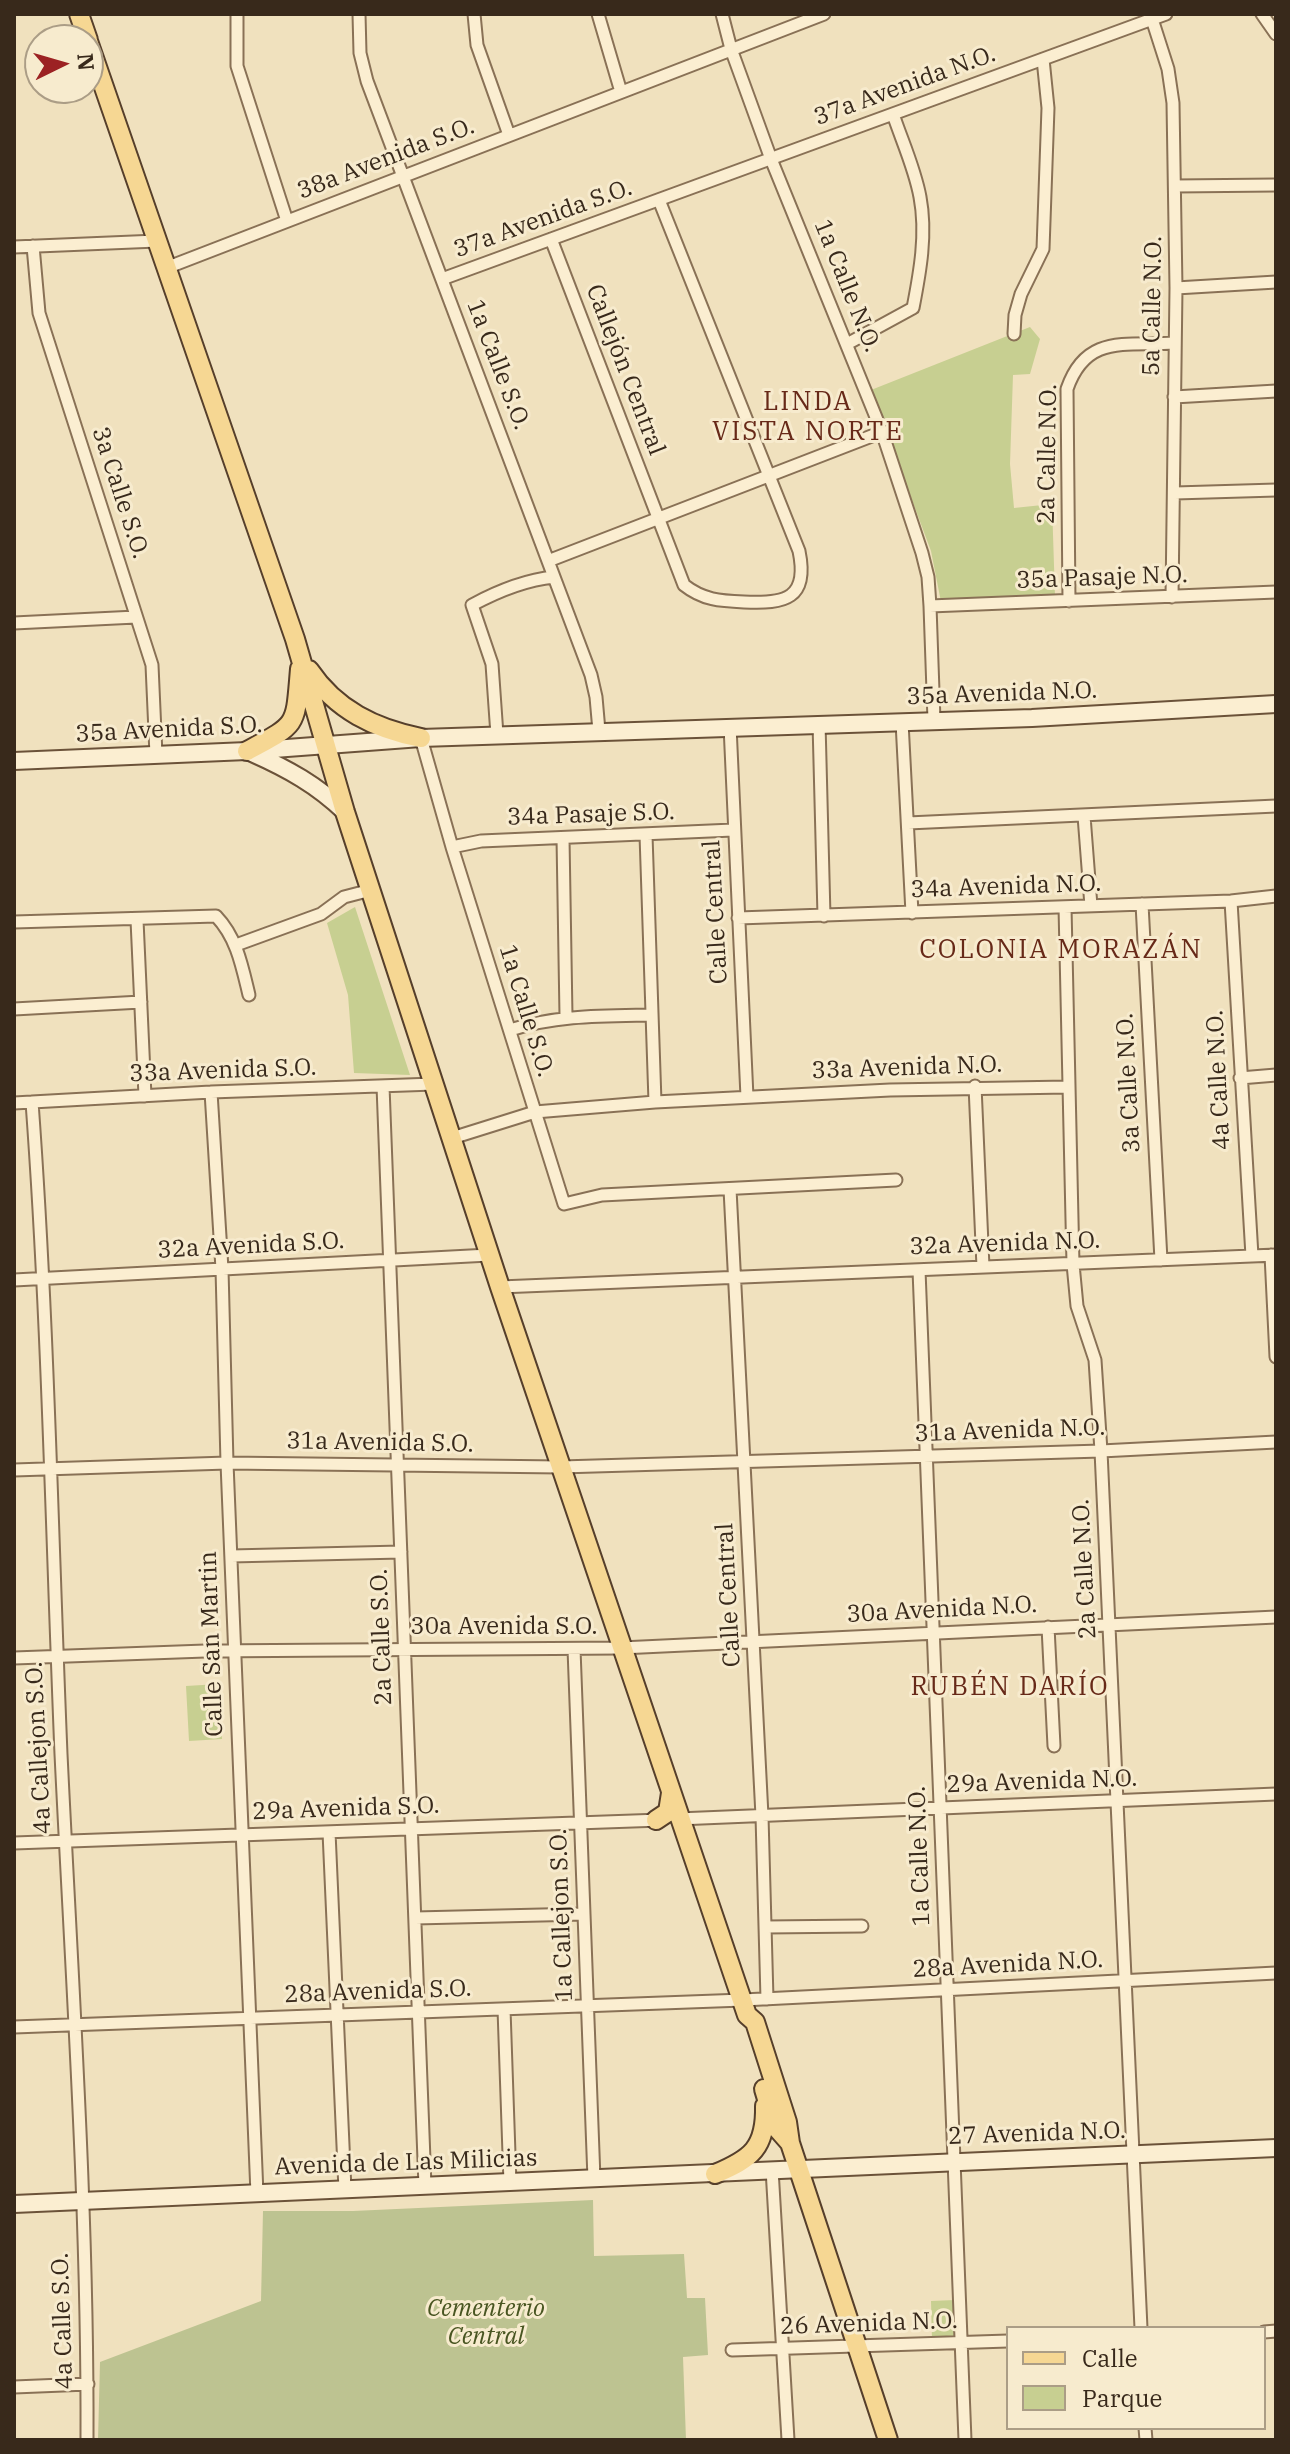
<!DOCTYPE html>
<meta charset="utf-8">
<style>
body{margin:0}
#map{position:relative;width:1290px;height:2454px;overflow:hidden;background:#f0e1be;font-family:"IBM Plex Serif",serif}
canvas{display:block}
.frame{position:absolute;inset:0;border:16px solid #38291b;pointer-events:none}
.legend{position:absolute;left:1006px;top:2326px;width:260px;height:104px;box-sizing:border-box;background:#f7ebce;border:2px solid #ab9d86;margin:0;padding:10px 14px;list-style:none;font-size:24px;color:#38291b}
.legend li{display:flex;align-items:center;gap:16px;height:40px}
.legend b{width:40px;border:2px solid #ab9d86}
.north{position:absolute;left:24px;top:24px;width:80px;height:80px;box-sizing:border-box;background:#f7ebce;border:2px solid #ab9d86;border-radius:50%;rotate:85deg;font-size:22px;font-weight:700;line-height:32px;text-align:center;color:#38291b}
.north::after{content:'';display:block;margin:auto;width:28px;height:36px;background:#9c2223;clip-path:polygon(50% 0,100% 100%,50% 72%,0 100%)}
</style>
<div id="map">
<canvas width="1290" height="2454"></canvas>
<div class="frame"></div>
<ul class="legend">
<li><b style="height:10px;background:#f6d793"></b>Calle</li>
<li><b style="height:22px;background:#c7cf91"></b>Parque</li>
</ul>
<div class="north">N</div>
</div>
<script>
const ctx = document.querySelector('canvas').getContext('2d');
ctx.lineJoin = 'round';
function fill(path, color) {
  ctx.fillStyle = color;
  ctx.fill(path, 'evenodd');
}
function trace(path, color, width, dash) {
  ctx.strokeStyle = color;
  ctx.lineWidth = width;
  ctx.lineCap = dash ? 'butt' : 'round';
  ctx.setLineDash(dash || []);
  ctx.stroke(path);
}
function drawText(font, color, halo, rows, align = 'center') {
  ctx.font = font + ' "IBM Plex Serif",serif';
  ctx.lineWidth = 6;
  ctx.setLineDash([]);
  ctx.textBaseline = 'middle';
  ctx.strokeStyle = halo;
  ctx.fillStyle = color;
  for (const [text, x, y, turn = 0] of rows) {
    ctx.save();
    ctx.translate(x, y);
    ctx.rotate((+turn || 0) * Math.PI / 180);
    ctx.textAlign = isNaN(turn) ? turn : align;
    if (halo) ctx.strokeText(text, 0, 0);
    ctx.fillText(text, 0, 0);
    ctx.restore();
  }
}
const green = new Path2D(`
 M1030,327L1040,339L1030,374L1013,375L1010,464L1014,508L1052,504L1055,596L941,602L931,551L871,390Z
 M355,907L410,1075L354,1073L348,995L327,923Z
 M219,1684L222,1739L189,1741L186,1686Z
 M955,2300L958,2340H932L931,2301Z`);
const cemetery = new Path2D(`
 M593,2200L594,2256L684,2254L687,2298H705L708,2355L683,2357L686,2440H98L100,2362L261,2301L263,2211H353Z`);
const street = new Path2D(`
 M237,14V66L287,221
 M359,14L360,53L367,81L591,675L596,697L599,731
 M474,14L477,45L509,135
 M598,14L621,92
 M722,14L731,49L771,159L882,432L922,553L928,577L930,606L934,720
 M1262,14L1276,34
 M1152,19L1168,69L1173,103L1176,288L1172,597
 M1175,186L1276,185
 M551,239L684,585C703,600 720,601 744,602C785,604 809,599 799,551L659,200
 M33,246L39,313L152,665L156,755
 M14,247L157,241
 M166,268L824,14
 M442,279L1166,14
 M1176,288L1276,282
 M1014,334L1015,315L1021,294L1043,249L1048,108L1043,59
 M847,344L913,308C920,272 927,234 920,197C915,169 902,141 893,114
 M1174,397L1276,391
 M1175,493L1276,490
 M548,561L882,432
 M1069,601L1067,389C1086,334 1125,346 1174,343
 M930,606L1276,592
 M14,623L136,617
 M902,722L912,913
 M819,723L824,916
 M730,726L747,1097
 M497,735L492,664L472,605C498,591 524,580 554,577
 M421,738L452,847L564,1204L602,1195L896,1180
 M1084,816L1091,906
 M908,823L1276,806
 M646,835L655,1102
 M563,838L566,1016
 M452,847L481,841L733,830
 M1231,901L1252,1256
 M1142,904L1161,1260
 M1065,907L1073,1264L1077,1306L1095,1360L1101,1451L1141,2328
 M738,918L1231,901L1276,896
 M137,920L145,1096
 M14,922L216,916C237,938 242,966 249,995
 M236,945L321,914L344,897L371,890
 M14,1009L141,1002
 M510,1030C557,1015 603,1016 652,1015
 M1240,1078L1276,1075
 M383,1086L425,2186
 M975,1086L983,1267
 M211,1092L222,1269L227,1463L257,2194
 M32,1102C48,1319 52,1537 61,1754C72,1982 88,2212 87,2440
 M14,1103L211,1092L434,1084
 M452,1138L535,1112L655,1102L890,1090L1068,1087
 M730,1189L762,1816L767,1999
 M1271,1255L1276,1357
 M919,1270L965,2440
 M14,1280L489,1255
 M500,1287L1276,1255
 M14,1470L227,1463L561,1467L1101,1451L1276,1442
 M231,1556L401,1552
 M1048,1627L1054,1746
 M574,1649L594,2179
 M14,1658L205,1651L621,1648L1276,1617
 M678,1819L1276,1794
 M329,1832L345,2190
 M14,1843L661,1820
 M415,1918L584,1914
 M766,1927L862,1926
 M504,2009L510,2183
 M14,2027L743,2000L1276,1973
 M772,2169L788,2440
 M1264,2332L1276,2331
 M732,2350L1008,2341
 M14,2387L88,2384
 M1145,2428L1146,2440`);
const secondary = new Path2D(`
 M252,753C288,769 317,785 345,812
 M14,761L247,751L421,738L1032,718L1276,704
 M14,2204L1276,2148`);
const primary = new Path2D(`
 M79,14L88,40
 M88,41L295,639L345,812L500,1287L747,2015L755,2022L787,2122L790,2143L888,2440
 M309,670C336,710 375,729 421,738
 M247,751C299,723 295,727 300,669
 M656,1820L668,1812L671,1793
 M764,2089L775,2126L790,2143
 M715,2174C751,2159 766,2148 765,2106`);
const streetNames = [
 ["37a Avenida N.O.",905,86,-20],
 ["38a Avenida S.O.",386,159,-21],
 ["37a Avenida S.O.",543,219,-20],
 ["1a Calle N.O.",847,286,68],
 ["5a Calle N.O.",1153,306,-89],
 ["1a Calle S.O.",498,365,69],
 ["Callejón Central",625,370,69],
 ["2a Calle N.O.",1048,454,-89],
 ["3a Calle S.O.",120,493,72],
 ["35a Pasaje N.O.",1102,578,-2],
 ["35a Avenida N.O.",1002,694,-2],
 ["35a Avenida S.O.",169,730,-3],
 ["34a Pasaje S.O.",591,815,-2],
 ["34a Avenida N.O.",1006,887,-2],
 ["Calle Central",716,912,-93],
 ["1a Calle S.O.",526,1011,73],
 ["33a Avenida N.O.",907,1068,-2],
 ["33a Avenida S.O.",223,1071,-2],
 ["4a Calle N.O.",1219,1080,-93],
 ["3a Calle N.O.",1129,1083,-93],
 ["32a Avenida N.O.",1005,1244,-2],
 ["32a Avenida S.O.",251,1246,-3],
 ["31a Avenida N.O.",1010,1431,-2],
 ["31a Avenida S.O.",380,1443,1],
 ["2a Calle N.O.",1085,1569,-93],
 ["Calle Central",729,1595,-93],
 ["30a Avenida N.O.",942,1610,-3],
 ["30a Avenida S.O.",504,1627],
 ["2a Calle S.O.",382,1637,-92],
 ["Calle San Martin",212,1644,-92],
 ["4a Callejon S.O.",39,1748,-93],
 ["29a Avenida N.O.",1042,1782,-2],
 ["29a Avenida S.O.",346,1809,-2],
 ["1a Calle N.O.",920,1856,-92],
 ["1a Callejon S.O.",562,1915,-92],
 ["28a Avenida N.O.",1008,1965,-3],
 ["28a Avenida S.O.",378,1992,-2],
 ["27 Avenida N.O.",1037,2134,-2],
 ["Avenida de Las Milicias",406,2163,-2],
 ["4a Calle S.O.",63,2321,-92],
 ["26 Avenida N.O.",869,2324,-2]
];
const parkNames = [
 ["Cementerio",486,2309],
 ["Central",486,2337]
];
const neighbourhoodNames = [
 ["LINDA",808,402],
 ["VISTA NORTE",808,432],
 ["COLONIA MORAZÁN",1061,950],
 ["RUBÉN DARÍO",1010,1687]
];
fill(green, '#c7cf91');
fill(cemetery, '#bdc391');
trace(street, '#897156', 15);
trace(secondary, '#6b5239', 20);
trace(primary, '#563f2b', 22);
trace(street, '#fbeed1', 11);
trace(secondary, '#fbeed1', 16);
trace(primary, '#f6d793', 18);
drawText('24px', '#38291b', '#f7ebce', streetNames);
drawText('italic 24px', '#485521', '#f7ebce', parkNames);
ctx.letterSpacing = '2px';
drawText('26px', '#672918', '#f7ebce', neighbourhoodNames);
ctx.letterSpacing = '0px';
</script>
